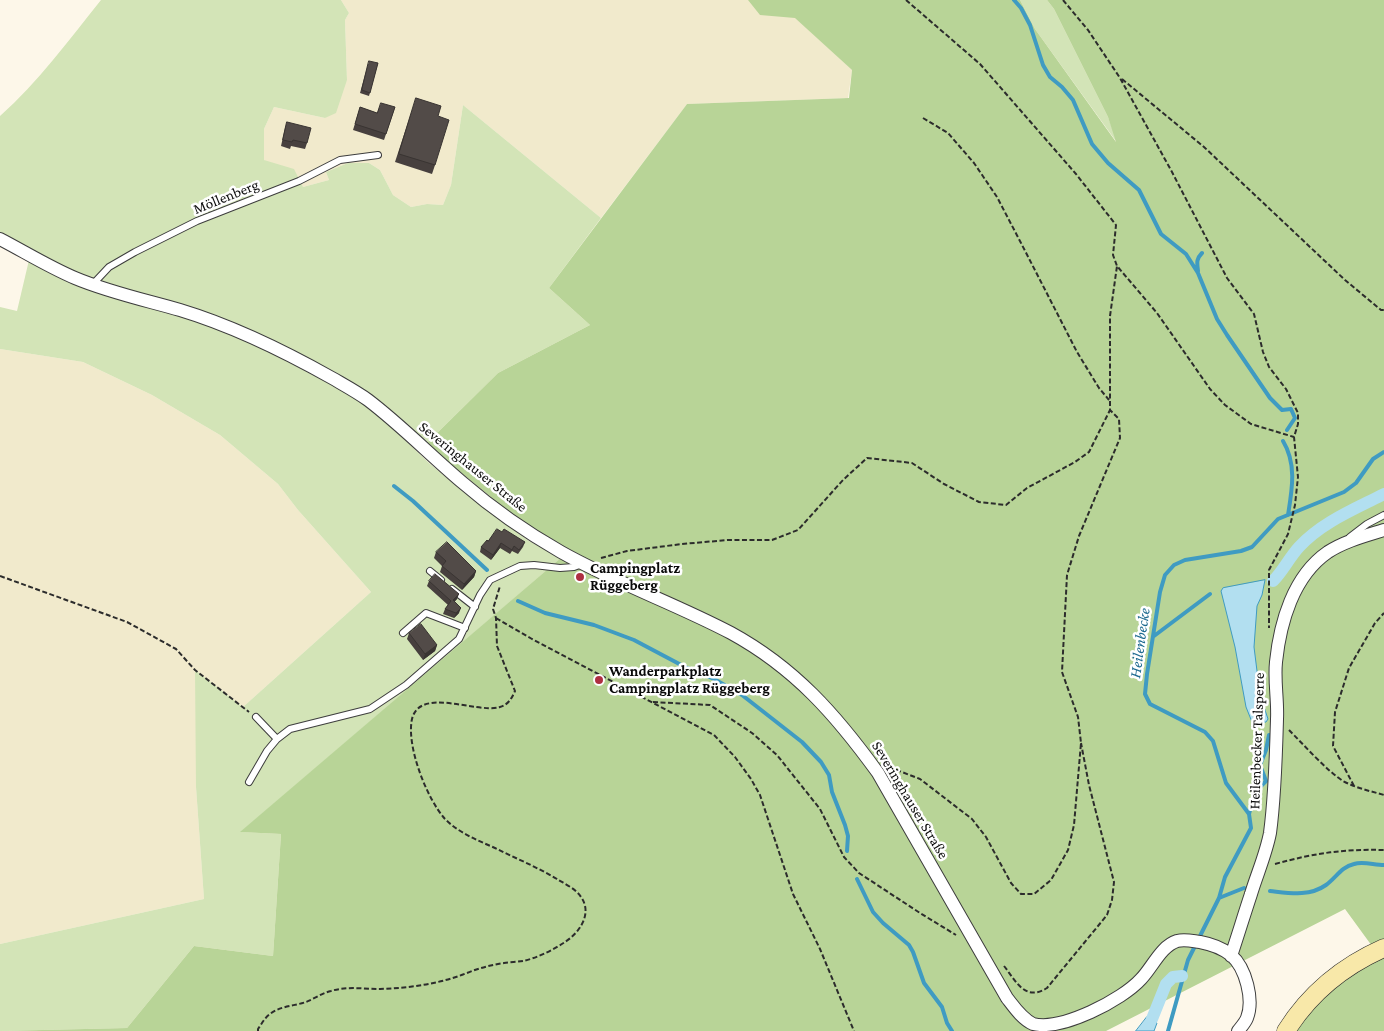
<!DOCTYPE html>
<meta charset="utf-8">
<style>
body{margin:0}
canvas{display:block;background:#fdf7e9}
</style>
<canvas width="1384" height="1031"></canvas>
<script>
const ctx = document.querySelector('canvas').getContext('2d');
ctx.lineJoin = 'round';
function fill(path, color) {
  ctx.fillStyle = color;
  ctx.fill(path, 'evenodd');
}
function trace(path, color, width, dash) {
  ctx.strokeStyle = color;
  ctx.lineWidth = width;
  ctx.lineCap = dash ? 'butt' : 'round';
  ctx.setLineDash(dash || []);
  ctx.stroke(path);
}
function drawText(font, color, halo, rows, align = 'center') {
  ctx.font = font + ' "Crimson Pro",serif';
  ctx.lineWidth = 5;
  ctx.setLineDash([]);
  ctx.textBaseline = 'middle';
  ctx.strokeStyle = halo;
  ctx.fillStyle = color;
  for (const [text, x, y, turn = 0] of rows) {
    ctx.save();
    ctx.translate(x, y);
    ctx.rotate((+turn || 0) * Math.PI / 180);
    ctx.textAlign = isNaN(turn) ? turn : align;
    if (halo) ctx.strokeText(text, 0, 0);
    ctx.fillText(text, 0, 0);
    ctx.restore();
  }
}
const farmland = new Path2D(`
 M341,0H748L795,17L852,70L848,98L687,104L601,218L463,105L451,185L443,205L427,204L411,207L393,195L380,170L369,163H348L326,172L329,180L303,187L264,160V129L274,107L325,118L347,80L345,20L349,13Z
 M0,349L83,362L152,395L220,435L278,484L298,510L371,592L243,707L196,671V787L204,899L0,944Z`);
const green = new Path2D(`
 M101,0H341L349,13L345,20L347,80L336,113L325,118L274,107L264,129V160L294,169L303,187L329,180L326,172L348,163H369L380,170L393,195L411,207L427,204L443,205L451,185L463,105L601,218L549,288L590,325L498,373L426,444L371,396L140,295L88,277L56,263L0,235V116C38,82 69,40 101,0Z
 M1020,0H1047L1054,9L1108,117L1118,144L1035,29Z
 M29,260L151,307L241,337L366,403L429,463L466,494L529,541L561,558L241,832L281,834L273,956L194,946L127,1028L0,1031V944L204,899L196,787L195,670L243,707L371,592L298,510L278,484L220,435L152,395L83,362L0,349V307L17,311Z`);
const forest = new Path2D(`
 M748,0H1020L1035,29L1116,142L1108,117L1054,9L1047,0H1384V1031H1294L1304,1015L1345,977L1380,957L1345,909L1106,1031H0L127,1028L194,946L273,956L281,834L240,832L569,551L519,520L426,444L498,373L590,325L549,288L687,104L849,98L852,70L795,18L760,15Z`);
const water = new Path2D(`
 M1265,580L1262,595L1257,606L1254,647L1260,695L1268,719L1266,722L1258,723L1252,722L1246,707L1235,647L1221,591L1223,588Z
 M1147,1017L1157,1023L1154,1031H1136Z`);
const stream = new Path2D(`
 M1014,0L1021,8L1030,25L1043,65L1050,77L1062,87L1073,100L1092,144L1108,163L1139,190L1161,234L1186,254L1198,273L1217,319L1227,335L1270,398L1282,410L1291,409L1295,418L1287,430
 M1198,271C1197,263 1196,259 1202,253
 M1283,441C1297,464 1292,490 1288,515
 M394,486L413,501L487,570
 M518,601L545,613L594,625L634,640L685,667L714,679L742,695L802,742L821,762L829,775L832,792L845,825L848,836L847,851
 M1154,636L1210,594
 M1249,814L1255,792L1266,781L1260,765L1266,750L1269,735
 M857,879L873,912L883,923L909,945L913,952L924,983L942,1007L947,1023L952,1031
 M1270,891C1289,893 1309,897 1326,885C1336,878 1341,867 1354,864C1363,861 1374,865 1384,865
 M1219,898L1244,888
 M1168,1031L1188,960L1219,898L1225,877L1251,828L1249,814L1226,783L1213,741L1205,732L1150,704L1145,694L1147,674L1160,592L1165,575L1174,565L1185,560L1241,551L1252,547L1278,519L1344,492L1356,483L1373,459L1384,452`);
const canal = new Path2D(`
 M1273,581C1283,571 1289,558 1299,547C1322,522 1355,509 1384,494
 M1152,1019L1166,984L1173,977L1182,976`);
const path = new Path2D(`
 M906,0L980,64L1076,174L1116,225L1113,255L1117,266L1157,313L1210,389L1225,405L1251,424L1294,437
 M1063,0L1088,30L1120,78L1172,172L1227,278L1254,314L1263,352L1269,367L1286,389L1298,413V424L1294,437L1298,477L1295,505L1288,534L1269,570V628
 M1122,79L1204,147L1345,280L1381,310H1384
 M923,118L948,133L974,163L997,197L1021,243L1077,352L1099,388L1109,400
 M601,558L627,551L682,544L728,540H772L798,530L843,480L867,458L912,463L944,484L979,502L1006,505L1027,488L1075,462L1089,452L1110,410V316L1117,266
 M0,576L127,622L176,649L195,670L249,712
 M496,618L532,639L714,735L735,757L751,779L760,795L793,894L820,949L854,1031
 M653,702L710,705L752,733L777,755L820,809L844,857L859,873L920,913L956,935
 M1289,730C1303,744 1327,771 1343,781C1356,788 1370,791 1384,795
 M889,770L894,769L920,779L972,819L986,837L1011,883L1021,894H1034L1051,880L1068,850L1074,825L1081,743L1078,717L1062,672L1067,575L1079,536L1120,438L1119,419L1110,410
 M1354,786L1333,746L1335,712L1349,668L1375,623L1384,613
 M1275,864C1315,853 1343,849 1384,850
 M1004,966C1016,981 1025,1002 1047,988L1098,926L1107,915L1112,900L1114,882L1089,785L1081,743
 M258,1031V1029C261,1025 265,1017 270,1014C280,1006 294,1006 306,1002C314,999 322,993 331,991C347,986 364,989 380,989C410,988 439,984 467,973C479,968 491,965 504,963C510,962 517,962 523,961C537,958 553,950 565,942C579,933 593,914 581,897C576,889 565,884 557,879C537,867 515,858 495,848C477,840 459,833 445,819C427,799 406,746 412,719C420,686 477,714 500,707C508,705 512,698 515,691L497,646L496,618L493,609L500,586`);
const service = new Path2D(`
 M93,284L109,267L135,252L197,221L299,181L340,160L378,155
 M1350,537L1367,524L1384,515
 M430,571L441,580
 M452,589L475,607
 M403,633L426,613L465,628
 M256,717L277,739
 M249,782L267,751L277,739L290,729L370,709L406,685L459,639L480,595L490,580L520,566L534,565L560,568L574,567L582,564`);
const minor = new Path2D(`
 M0,239C25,252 49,267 75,278C108,292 145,300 180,310C233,326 284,351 332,378C344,385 357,392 368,400C401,425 431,456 463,483C493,509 526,532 561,552C616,583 676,604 731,633C795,668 836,715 878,773L1007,998C1014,1007 1022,1019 1033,1024C1062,1031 1122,1000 1141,979C1152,968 1161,946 1177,941C1185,939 1192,941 1200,942C1211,944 1222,948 1231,955C1246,968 1254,1000 1247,1018C1245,1023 1241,1027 1238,1031
 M1231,956C1238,935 1244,915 1251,894C1257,874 1266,854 1270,833C1275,796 1276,756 1277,719C1278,700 1274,681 1276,662C1280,623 1293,576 1328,552C1345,541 1365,536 1384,530`);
const secondary = new Path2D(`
 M1286,1031C1310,993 1343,966 1384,948`);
const wall = new Path2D(`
 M378,63L369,96L360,93L368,64Z
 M416,98L438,116L435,165L432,174L395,162Z
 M360,107L377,113L395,107L384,140L353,130Z
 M287,122L307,143L305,149L291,146L290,149L281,146L285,128Z
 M502,532L525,542L523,547L518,554L512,551L510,554L500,548L491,560L480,552L481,547L488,541Z
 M436,552L476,571L474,577L462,590L440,572L442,566L434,558Z
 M429,581L457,599L454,602L459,613L454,618L443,614L445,609L448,605L427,586Z
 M409,633L437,645L435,651L423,660L407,639Z`);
const shadedWall = new Path2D(`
 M501,543L500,548L491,560L493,555Z
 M476,571L474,577L462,590L464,584Z
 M459,594L457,599L451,605L453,600Z
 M461,608L459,613L454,618L456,613Z
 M437,645L435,651L423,660L425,654Z`);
const building = new Path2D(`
 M369,61L378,63L370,93L362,90Z
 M416,98L441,106L438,116L449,120L435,165L399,154Z
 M381,103L395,107L386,134L355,124L360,107L377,113Z
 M287,122L311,128L307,143L293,140L292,142L283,140Z
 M497,529L502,532L504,529L525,542L519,550L514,546L512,550L501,543L493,555L481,547L487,540L488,541Z
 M447,542L476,571L464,584L442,566L446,561L436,552Z
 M435,574L459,594L453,600L461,608L456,613L445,609L451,601L429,581Z
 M421,624L437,645L425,654L409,633Z`);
const markers = [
 [580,577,5,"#ae2f41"],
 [599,680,5,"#ae2f41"]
];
const streetNames = [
 ["Möllenberg",226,197,-22],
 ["Severinghauser Straße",473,467,39],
 ["Heilenbecker Talsperre",1257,741,-88],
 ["Severinghauser Straße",910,800,59]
];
const poiNames = [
 ["Campingplatz",590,568],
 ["Rüggeberg",590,585],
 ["Wanderparkplatz",609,671],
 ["Campingplatz Rüggeberg",609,688]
];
const waterNames = [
 ["Heilenbecke",1140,643,-82]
];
fill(farmland, '#f1eacc');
fill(green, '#d3e4b7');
fill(forest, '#b8d497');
fill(water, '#b2dff0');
trace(water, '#3f9bc2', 1);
trace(stream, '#3f9bc2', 4);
trace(canal, '#b2dff0', 12);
trace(service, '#3d3d3d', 8);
trace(minor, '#3d3d3d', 14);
trace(secondary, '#2c2c2c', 19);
trace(path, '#2c2c2c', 2, [5, 2.5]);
trace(service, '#fff', 6);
trace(minor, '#fff', 12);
trace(secondary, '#f8e8a9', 18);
fill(wall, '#47403e');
fill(shadedWall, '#393432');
fill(building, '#524b48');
trace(building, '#393432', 1);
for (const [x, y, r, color] of markers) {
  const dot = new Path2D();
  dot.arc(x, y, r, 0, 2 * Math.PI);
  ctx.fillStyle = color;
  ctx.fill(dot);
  trace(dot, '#fff', 2);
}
drawText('15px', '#0a0a0a', '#fff', streetNames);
drawText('bold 15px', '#0a0a0a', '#fff', poiNames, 'left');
drawText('italic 16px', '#1f6b91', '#fff', waterNames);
</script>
